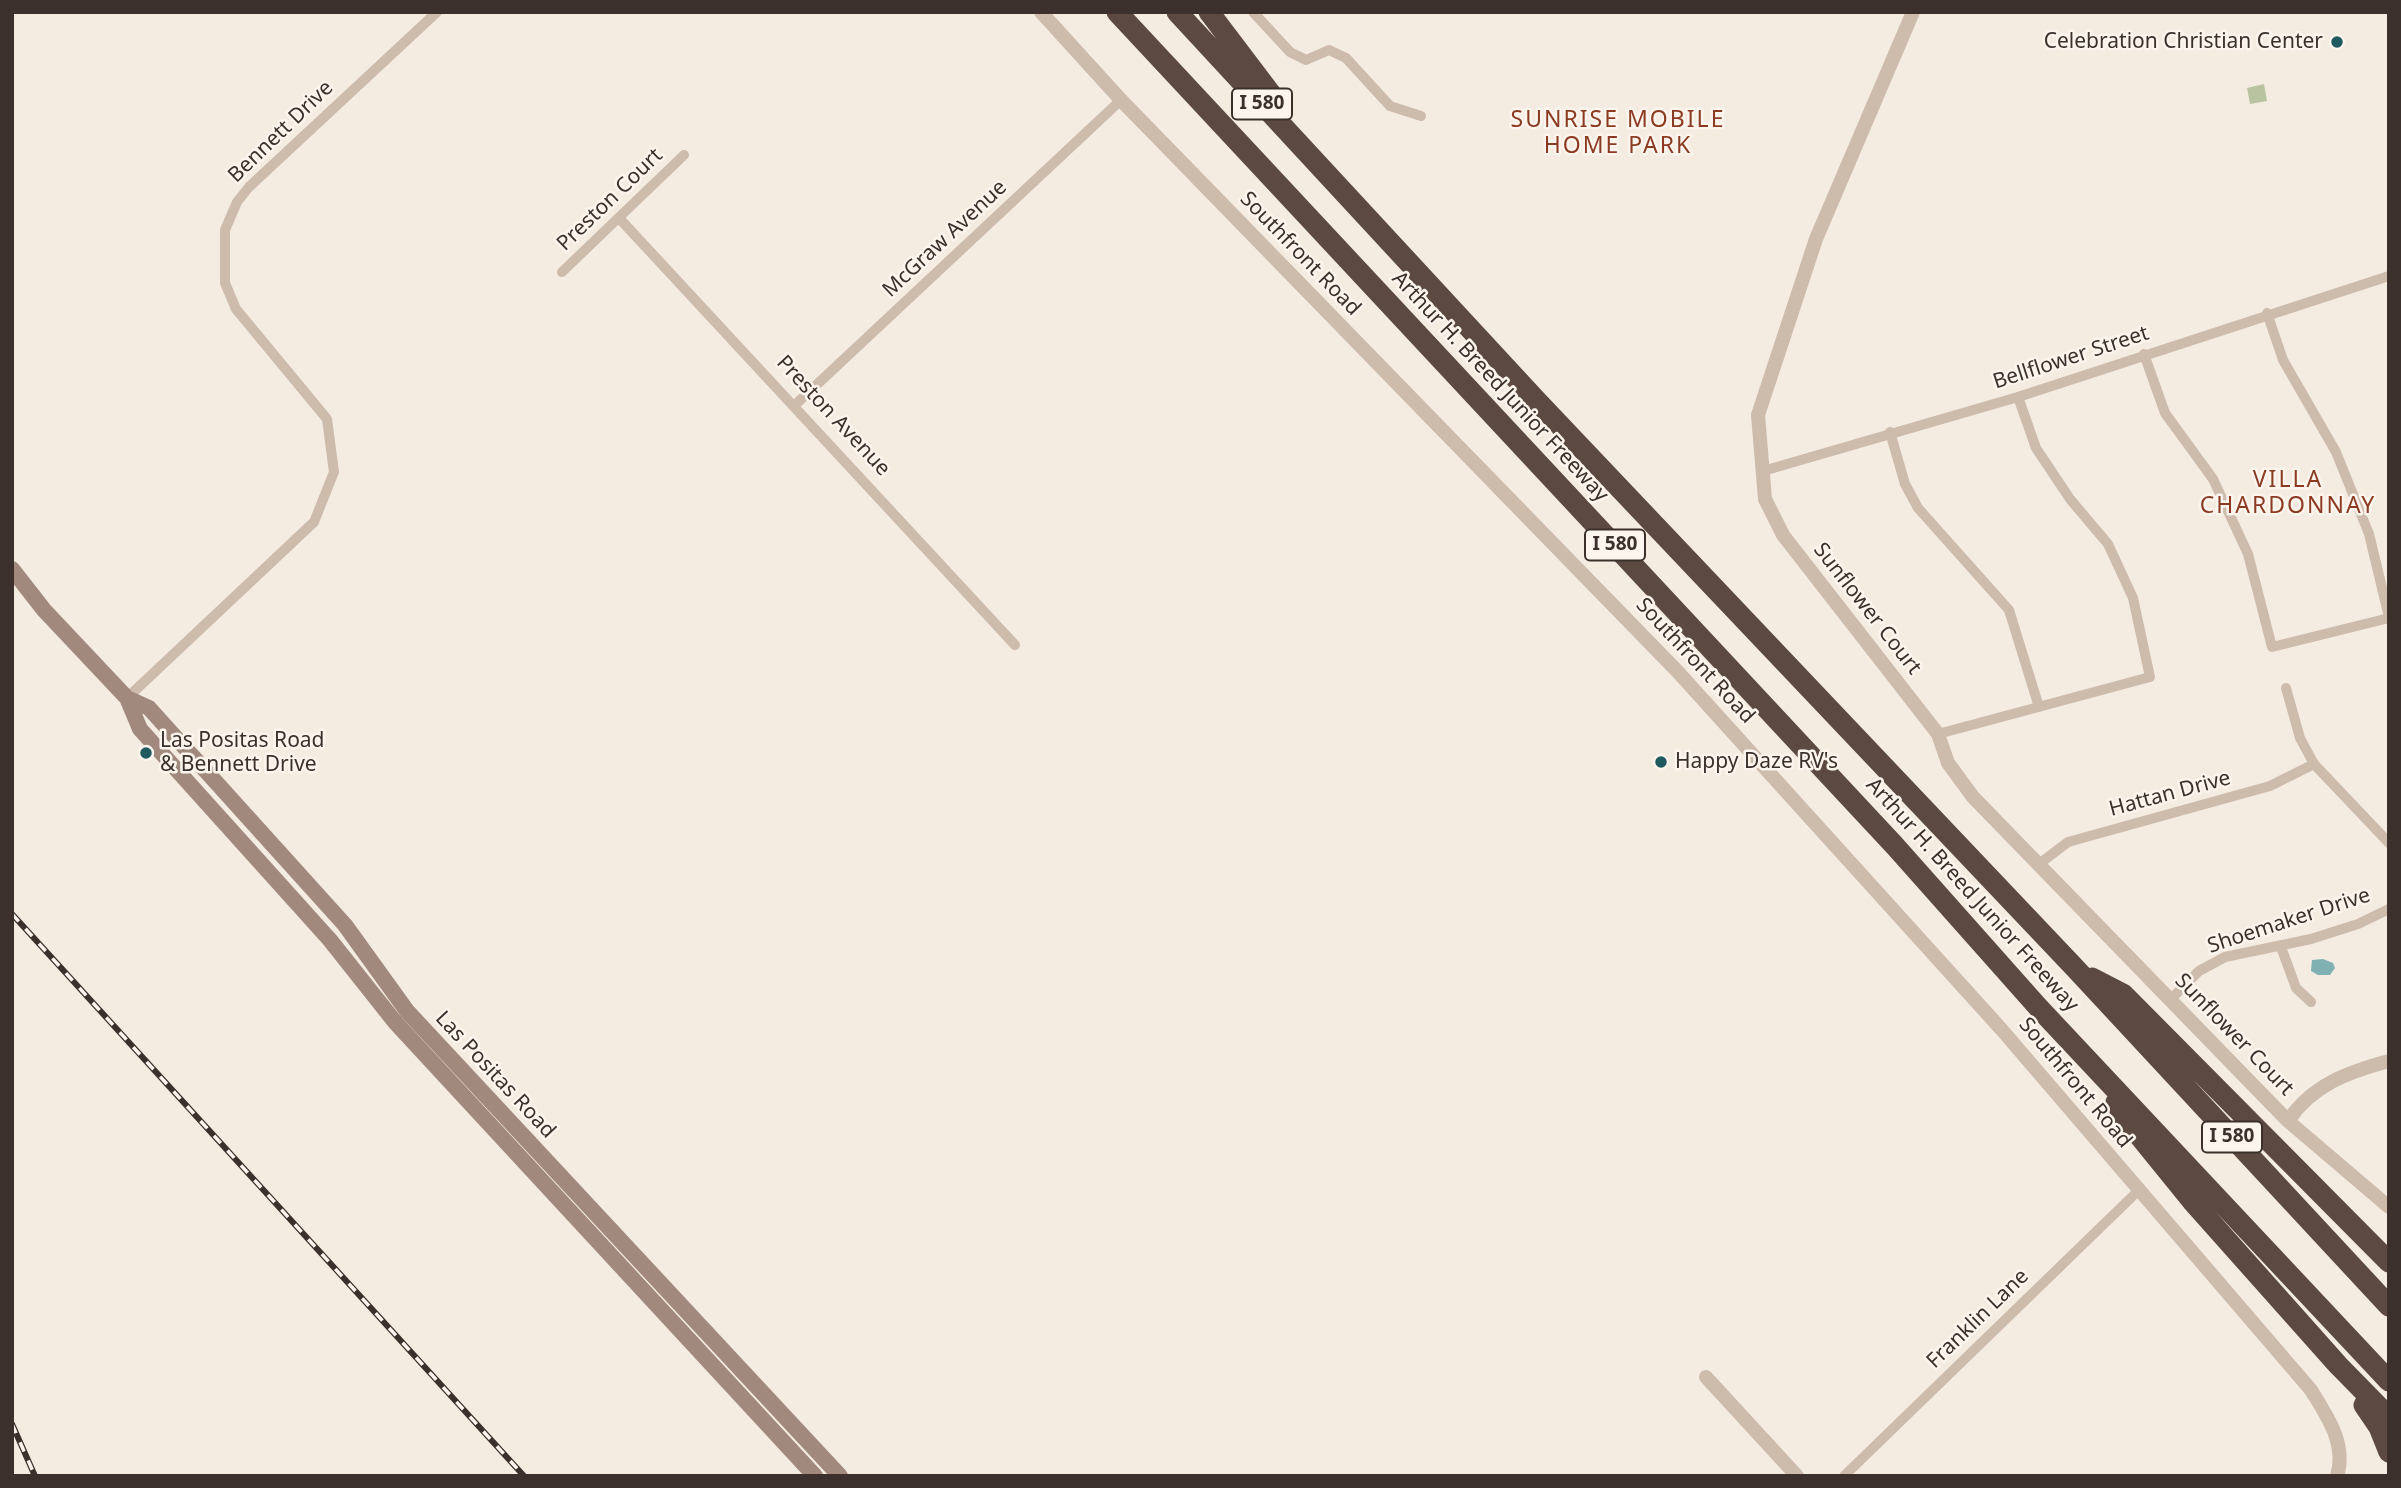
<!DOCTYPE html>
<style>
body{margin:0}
#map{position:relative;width:2401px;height:1488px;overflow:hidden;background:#f4ebe1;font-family:"Noto Sans",sans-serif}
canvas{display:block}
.frame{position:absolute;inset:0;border:14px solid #3b302b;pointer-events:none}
</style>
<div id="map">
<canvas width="2401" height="1488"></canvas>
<div class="frame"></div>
</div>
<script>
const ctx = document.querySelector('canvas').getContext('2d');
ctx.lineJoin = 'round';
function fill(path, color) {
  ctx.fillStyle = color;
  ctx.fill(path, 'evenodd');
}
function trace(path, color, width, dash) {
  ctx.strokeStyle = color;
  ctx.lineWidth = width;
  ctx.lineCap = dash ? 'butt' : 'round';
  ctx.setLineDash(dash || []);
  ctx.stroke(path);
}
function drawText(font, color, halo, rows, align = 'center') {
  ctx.font = font + ' "Noto Sans",sans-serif';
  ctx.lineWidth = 5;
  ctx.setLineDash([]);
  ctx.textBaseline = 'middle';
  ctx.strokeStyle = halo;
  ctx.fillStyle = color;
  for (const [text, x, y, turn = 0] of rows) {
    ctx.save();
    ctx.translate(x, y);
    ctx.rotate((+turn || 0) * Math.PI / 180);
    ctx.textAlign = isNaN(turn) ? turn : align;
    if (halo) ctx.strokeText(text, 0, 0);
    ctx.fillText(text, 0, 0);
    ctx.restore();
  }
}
const green = new Path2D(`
 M2264,84L2267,101L2250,104L2247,88Z`);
const water = new Path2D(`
 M2323,959L2333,963L2335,968L2330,975H2318L2311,971L2312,960Z`);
const minor = new Path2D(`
 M1253,12L1290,52L1306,60L1329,50L1346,58L1390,106L1421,116
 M619,218L1015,645
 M562,272L684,155
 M2267,313L2283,360L2336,452L2369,534L2389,617
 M2144,354L2165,413L2213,479L2248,554L2272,647L2389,618
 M795,405L1121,100
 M1890,432L1905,484L1918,508L2009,610L2039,707
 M1763,471L2018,397L2389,276
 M2286,688L2300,738L2314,764L2389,843
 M127,698L314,522L334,472L327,419L236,309L225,283V230L237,202L249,187L437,12
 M1938,734L2150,677L2133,598L2108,544L2070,499L2036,448L2018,397
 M2039,864L2068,842L2270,786L2314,764
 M2281,947L2296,988L2311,1002
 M2171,999L2199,971L2225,957L2311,939L2358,924L2389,909
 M1844,1476L2138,1191`);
const tertiary = new Path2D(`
 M1041,12L1121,100L1678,672L2002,1030L2311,1390C2327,1416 2347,1444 2337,1476
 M1913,12L1816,239L1758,415L1765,499L1783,535L1938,734L1948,763L1973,797L2288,1121L2389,1207
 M2288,1121C2312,1085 2348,1072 2389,1061
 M1706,1377L1797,1476`);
const secondary = new Path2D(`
 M12,569L44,610L127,698L140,729L330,940L395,1022L815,1476
 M127,698L149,708L345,925L407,1011L840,1476`);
const motorway = new Path2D(`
 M1117,12L1895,846L2038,1007L2389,1381
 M1177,12L1536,400L2075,968L2389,1306
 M1209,12L1281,107
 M2092,978L2123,994L2389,1262
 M2116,1102L2123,1116L2192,1201L2338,1365L2389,1417
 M2364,1405L2379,1427L2389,1452`);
const rail = new Path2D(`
 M12,914L524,1476
 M12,1424L35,1476`);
const markers = [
 [2337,42,7,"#1f5a5e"],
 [146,753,7,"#1f5a5e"],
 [1661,762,7,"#1f5a5e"]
];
const shields = [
 [1262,104,60],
 [1615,545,60],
 [2232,1137,60]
];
const shieldNames = [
 ["I 580",1262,104],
 ["I 580",1615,545],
 ["I 580",2232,1137]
];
const poiNames = [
 ["Celebration Christian Center",2323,42,"right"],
 ["Las Positas Road",160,741],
 ["& Bennett Drive",160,765],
 ["Happy Daze RV's",1675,762]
];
const streetNames = [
 ["Bennett Drive",281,132,-44],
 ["Preston Court",610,200,-44],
 ["McGraw Avenue",945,239,-43],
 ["Southfront Road",1300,254,46],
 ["Bellflower Street",2071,358,-18],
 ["Arthur H. Breed Junior Freeway",1500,387,47],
 ["Preston Avenue",833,416,47],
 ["Sunflower Court",1867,609,52],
 ["Southfront Road",1695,661,47],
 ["Hattan Drive",2170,794,-15],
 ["Arthur H. Breed Junior Freeway",1972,895,48],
 ["Shoemaker Drive",2289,921,-18],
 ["Sunflower Court",2234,1035,46],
 ["Las Positas Road",495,1075,47],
 ["Southfront Road",2075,1083,50],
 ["Franklin Lane",1978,1319,-44]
];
const neighbourhoodNames = [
 ["SUNRISE MOBILE",1618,120],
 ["HOME PARK",1618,146],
 ["VILLA",2288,480],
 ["CHARDONNAY",2288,506]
];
fill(green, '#b8c4a0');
fill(water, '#7fb0b2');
trace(minor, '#cdbbac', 10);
trace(tertiary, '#cdbbac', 14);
trace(secondary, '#a18a7d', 16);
trace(motorway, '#5c4a42', 21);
trace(rail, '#3b302b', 6);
trace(rail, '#fbf5ee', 3.5, [10]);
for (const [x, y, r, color] of markers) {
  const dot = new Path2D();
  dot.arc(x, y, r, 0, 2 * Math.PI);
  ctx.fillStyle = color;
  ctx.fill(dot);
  trace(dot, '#fbf5ee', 2.5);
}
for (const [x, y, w] of shields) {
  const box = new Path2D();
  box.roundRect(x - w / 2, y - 15.5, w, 31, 5);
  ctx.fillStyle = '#fbf5ee';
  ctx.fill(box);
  trace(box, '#3b302b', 2);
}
drawText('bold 19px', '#3b302b', null, shieldNames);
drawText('21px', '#3b302b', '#fbf5ee', poiNames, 'left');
drawText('21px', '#3b302b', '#fbf5ee', streetNames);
ctx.letterSpacing = '2px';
drawText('23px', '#8c3b22', '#fbf5ee', neighbourhoodNames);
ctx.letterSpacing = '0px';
</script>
